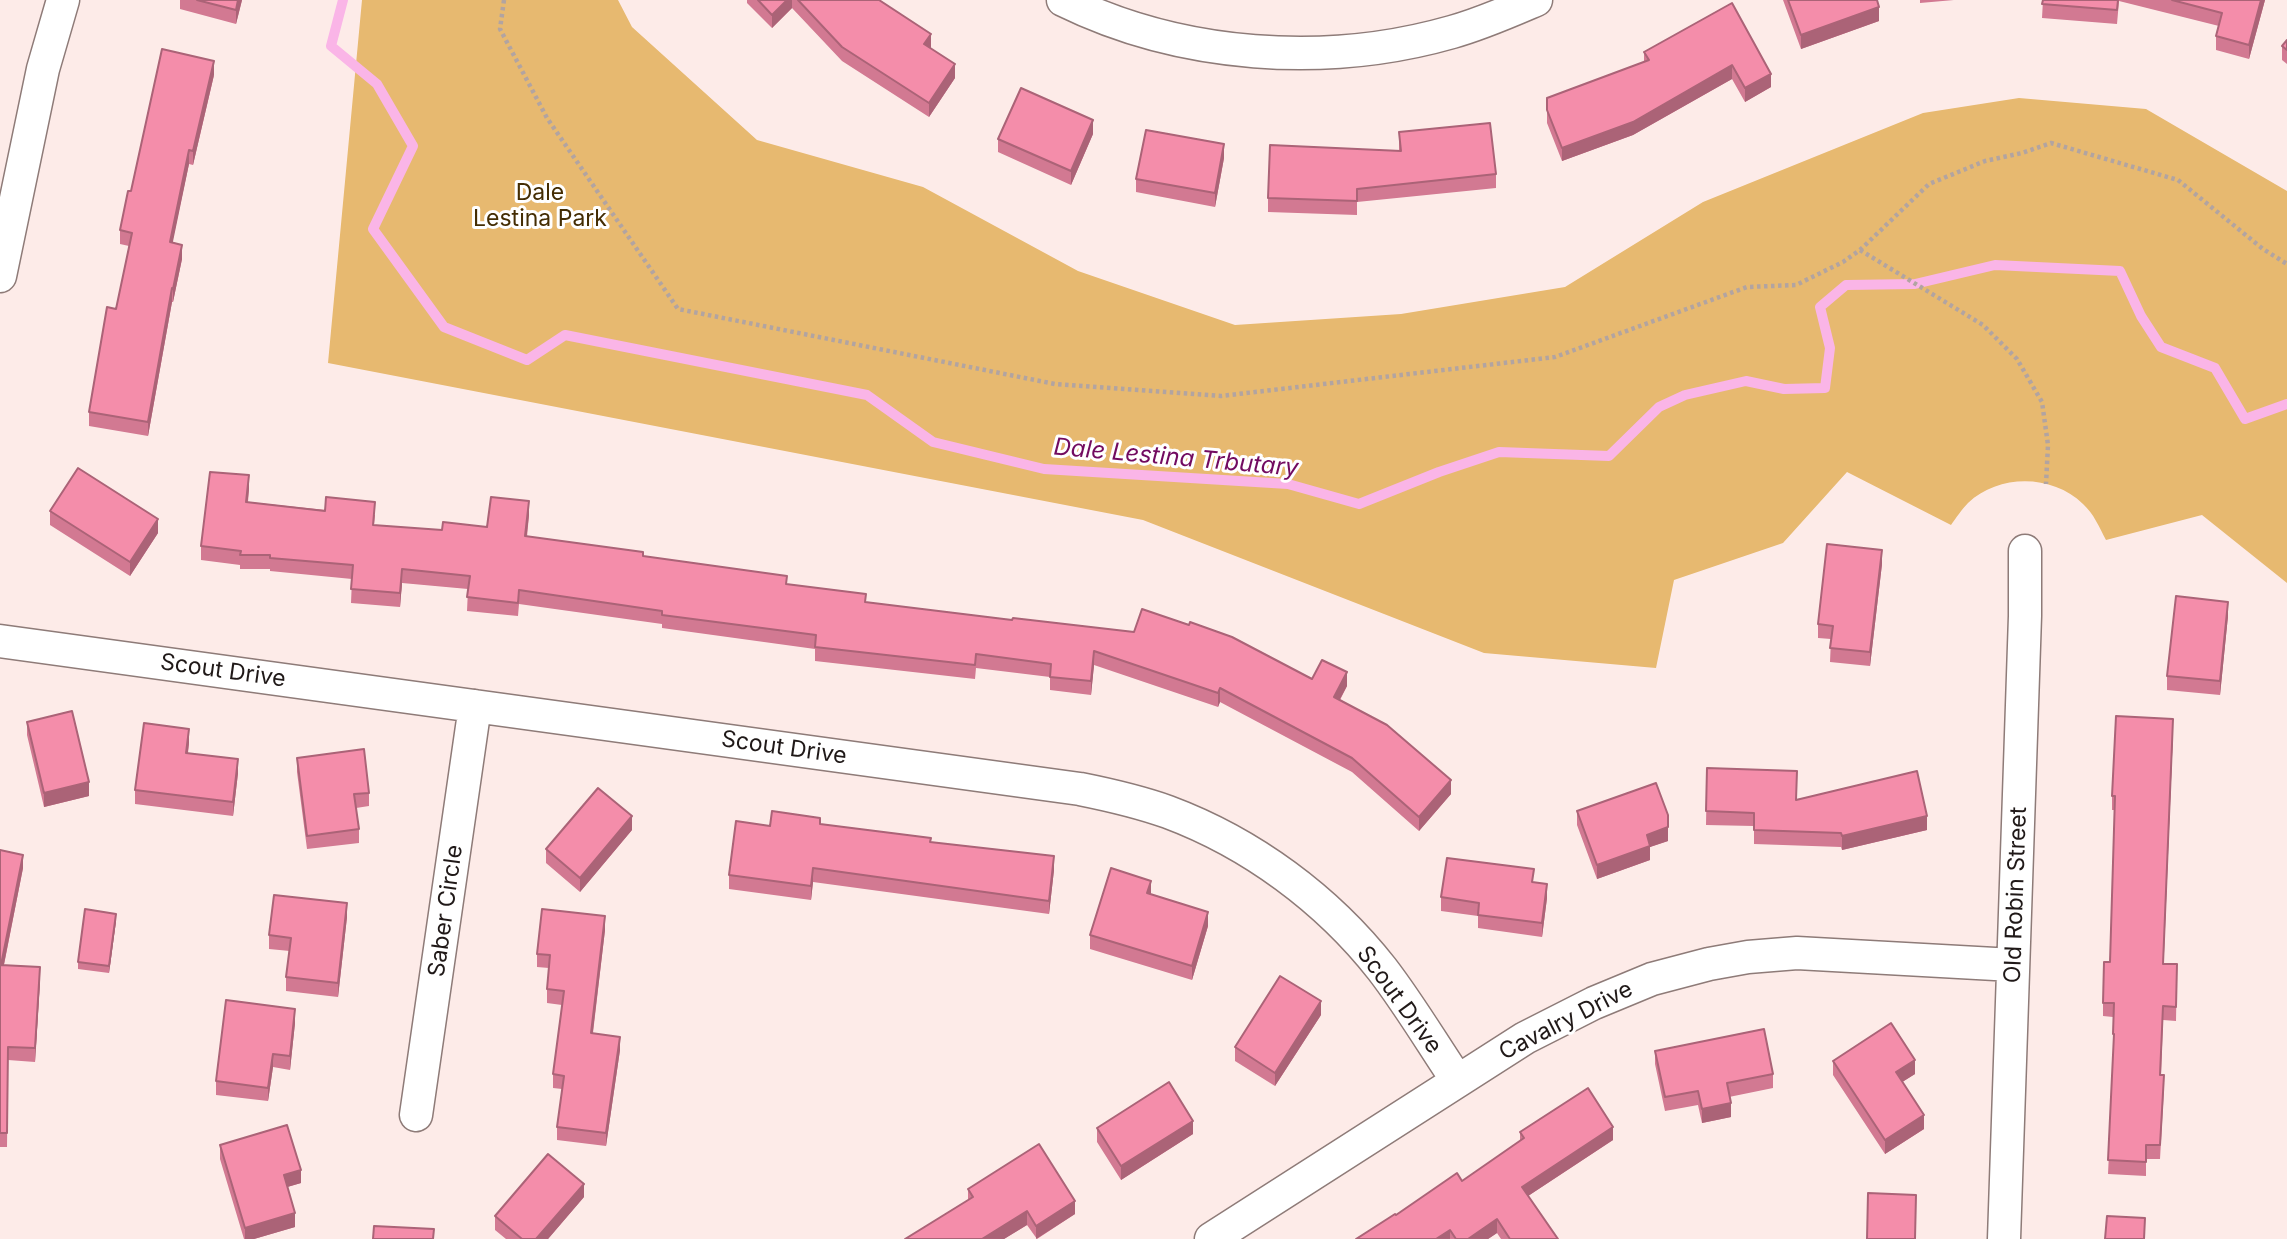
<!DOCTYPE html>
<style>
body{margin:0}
canvas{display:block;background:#fdebe8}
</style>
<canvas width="2287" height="1239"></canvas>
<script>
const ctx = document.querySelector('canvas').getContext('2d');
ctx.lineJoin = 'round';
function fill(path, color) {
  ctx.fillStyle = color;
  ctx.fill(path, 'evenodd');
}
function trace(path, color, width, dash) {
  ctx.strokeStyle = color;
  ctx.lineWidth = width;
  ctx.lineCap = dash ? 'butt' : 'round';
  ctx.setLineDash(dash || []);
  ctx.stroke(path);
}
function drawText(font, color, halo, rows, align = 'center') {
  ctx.font = font + ' Inter,sans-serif';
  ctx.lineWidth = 6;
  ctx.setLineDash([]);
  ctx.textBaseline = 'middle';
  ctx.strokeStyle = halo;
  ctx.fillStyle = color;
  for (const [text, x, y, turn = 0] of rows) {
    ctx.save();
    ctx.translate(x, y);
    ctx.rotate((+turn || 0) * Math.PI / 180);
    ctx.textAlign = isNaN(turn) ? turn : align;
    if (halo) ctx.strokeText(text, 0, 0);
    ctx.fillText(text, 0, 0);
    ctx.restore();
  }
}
const green = new Path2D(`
 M362,0H618L632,27L757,140L923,187L1078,271L1235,325L1401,314L1565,287L1703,202L1923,113L2019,98L2146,109L2287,191V583L2202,515L2106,540C2099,527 2094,514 2083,504C2052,474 1999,474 1968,503C1962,509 1956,518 1951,525L1847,472L1783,543L1674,580L1656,668L1484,653L1143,520L328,363Z`);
const stream = new Path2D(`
 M343,0L331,46L377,84L413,146L373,229L444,327L527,360L565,335L867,395L933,442L1044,469L1288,484L1359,504L1439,472L1499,452L1609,456L1659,407L1685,395L1746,381L1784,389L1825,388L1830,348L1820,307L1846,285L1915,284L1995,265L2120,271L2141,316L2161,347L2215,368L2245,419L2287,404`);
const path = new Path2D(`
 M504,0L500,29L547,118L678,309L1055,384L1221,396L1555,357L1747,287L1796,285L1843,262L1860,250L1929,184L1985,161L2022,153L2051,143L2178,180L2263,249L2287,264
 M1860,250L1983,325L2017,359L2042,402L2048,445L2046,484`);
const minor = new Path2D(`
 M1063,0C1181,58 1326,68 1452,32C1481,24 1508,12 1536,0
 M0,276L43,69L63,0
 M0,641L1080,789C1110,795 1140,802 1168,812C1251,843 1327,899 1382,969C1409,1004 1432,1043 1457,1080
 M416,1115L475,706
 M1211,1239L1525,1038L1594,1003L1652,979L1709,964L1748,957L1797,953L2013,965
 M2004,1239L2025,616V551`);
const wall = new Path2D(`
 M180,0H242L236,24L180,9Z
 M747,0H879L931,48L955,78L929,117L842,61L792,8L772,28L747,3Z
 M1783,0H1877L1879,21L1801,49Z
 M1920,0H1954L1920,3Z
 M2043,0H2265L2249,59L2216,50V36L2219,26L2119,1L2117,24L2042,18Z
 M1732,3L1771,87L1745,102L1732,79L1633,135L1562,161L1547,123V98L1644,62V52Z
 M2287,40V64L2282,60V46Z
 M214,75L193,165L189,164L172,243L182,259L173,302H172L148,436L89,426V412L116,309L129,246L120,244V230L131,191Z
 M1399,132L1496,174V188L1357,202V215L1268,212V198L1399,151Z
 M1093,134L1071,185L998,152V139Z
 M1224,158L1215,207L1136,192V179Z
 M249,489L248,502L375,515L374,525L442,530L487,527L529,515L527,537L643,556L787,584L866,602L1312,679L1347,686L1340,700L1451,794L1419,831L1352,772L1220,702L1218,707L1094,665L1091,695L1050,690V677L976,668L975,679L815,661V649L662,628V624L519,604L518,616L467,611L468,589L402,583L400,607L351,603L352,579L270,571V569H240V565L201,560V546Z
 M50,511L158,533L130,576L50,525Z
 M1882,564L1870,666L1830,662L1831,639L1818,638V624Z
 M2228,616L2220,695L2167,690V676Z
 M27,722L89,796L44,807L27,735Z
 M2173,733L2163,964H2177L2176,1021L2163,1020L2161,1075L2164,1089L2160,1159H2146V1176L2108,1174L2114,1047H2113V1017L2103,1016V1003L2110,962L2115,810H2112V796Z
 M189,743L188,753L238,773L233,816L135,804V790Z
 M297,758L369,793V806L356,808L359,829V843L307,849L297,772Z
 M1707,768L1796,800L1927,830L1842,850L1841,847L1754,844V826L1706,825Z
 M1577,811L1668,841L1650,847V860L1597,879L1577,825Z
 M820,824L931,842L1054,870L1049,914L813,882L811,900L729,889V875L770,826Z
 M632,830L580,892L546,863V849Z
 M0,850L23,868L4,965L40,981L35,1062L8,1060L7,1147H0Z
 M1534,883L1547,898L1542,937L1478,928V916L1441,911V897Z
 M1151,895L1208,926L1192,980L1090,949V935Z
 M347,917L338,997L286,991V977L290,951L269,949V935Z
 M116,921L109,973L78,969V962Z
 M605,930L593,1033L620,1050L606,1146L557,1140V1127L562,1089L553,1088V1074L562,1005L547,1003V989L549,968L537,967V954Z
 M1321,1015L1275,1086L1235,1061V1047Z
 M295,1023L290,1070L273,1067L268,1101L216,1095V1081Z
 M1655,1051L1773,1074V1088L1729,1097L1731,1117L1702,1123L1698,1105L1665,1111L1655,1064Z
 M1833,1061L1915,1074L1902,1082L1924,1129L1885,1154L1833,1075Z
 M1097,1128L1193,1134L1121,1180L1097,1142Z
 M1520,1132L1613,1140L1528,1196L1558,1239H1501L1497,1233L1488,1239H1356L1396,1215L1462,1181L1520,1141Z
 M220,1145L301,1183L287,1187L295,1227L254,1239H244L220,1159Z
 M968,1189L1075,1214L1037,1239L1027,1225L1004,1239H905L968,1200Z
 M584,1197L548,1239H506L495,1230V1216Z`);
const shadedWall = new Path2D(`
 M238,0H242L236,24V10Z
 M787,0H792V8L772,28V15Z
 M2261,0H2265L2249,59V45Z
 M1879,7V21L1801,49V35Z
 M931,34V48L924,58V44Z
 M214,61V75L193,165V151Z
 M955,64V78L929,117V103Z
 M1732,65V79L1633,135L1562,161V148Z
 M1771,74V87L1745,102V88Z
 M1093,120V134L1071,185V171Z
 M1224,144V158L1215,207V193Z
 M189,150V164L170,256V242Z
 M182,245V259L173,302V289Z
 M172,288V302L148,436V422Z
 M249,475V489L246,516V502Z
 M529,501V515L525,550V536Z
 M158,519V533L130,576V562Z
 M1882,550V564L1870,666V652Z
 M402,569V583L400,607V593Z
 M2228,602V616L2220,695V681Z
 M1094,651V665L1091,695V681Z
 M1347,672V686L1334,710V697Z
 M1220,688V702L1218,707V693Z
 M2173,719V733L2163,978V964Z
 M189,729V743L186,766V753Z
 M238,759V773L233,816V802Z
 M1451,780V794L1419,831V817Z
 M89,782V796L44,807V793Z
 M632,816V830L580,892V878Z
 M1927,816V830L1842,850V836Z
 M1668,827V841L1650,847V860L1597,879V865L1647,835Z
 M23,855V868L1,979V965Z
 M1054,856V870L1049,914V901Z
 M813,868V882L811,900V886Z
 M1151,881V894L1147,893Z
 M1547,884V898L1542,937V923Z
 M347,903V917L338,997V983Z
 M1208,912V926L1192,980V966Z
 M116,914V921L109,973V966Z
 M605,916V930L591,1047V1033Z
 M40,967V981L35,1062V1048Z
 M1321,1001V1015L1275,1086V1073Z
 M295,1009V1023L290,1070V1056Z
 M620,1037V1050L606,1146V1133Z
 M273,1054V1067L268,1101V1088Z
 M1915,1060V1074L1896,1086V1072Z
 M1731,1103V1117L1702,1123V1109Z
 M1924,1115V1129L1885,1154V1140Z
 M1193,1121V1134L1121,1180V1166Z
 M1613,1127V1140L1522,1200V1187Z
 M301,1170V1183L284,1188V1175Z
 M584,1184V1197L548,1239H536Z
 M1075,1201V1214L1036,1239V1226Z
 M1027,1211V1225L1004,1239H982Z
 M295,1213V1227L254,1239H245V1228Z
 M1497,1219V1233L1488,1239H1468Z
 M1450,1230V1239H1436Z`);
const building = new Path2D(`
 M197,0H238L236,10Z
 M758,0H787L772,15Z
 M798,0H879L931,34L924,44L955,64L929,103L842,47Z
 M1788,0H1877L1879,7L1801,35Z
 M2043,0H2118L2117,10L2042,4Z
 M2172,0H2261L2249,45L2216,36L2222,13Z
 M1732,3L1771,74L1745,88L1732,65L1633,122L1562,148L1547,110V98L1649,60L1644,52Z
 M2287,40V50L2282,46Z
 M162,49L214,61L193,151L189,150L170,242L182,245L173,289L172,288L148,422L89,412L107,307L116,309L132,233L120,230L128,191H131Z
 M1021,88L1093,120L1071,171L998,139Z
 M1490,123L1496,174L1357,189V201L1268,198L1270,145L1401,151L1399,132Z
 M1146,130L1224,144L1215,193L1136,179Z
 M78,468L158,519L130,562L50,511Z
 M210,472L249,475L246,502L325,511L326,497L375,502L373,525L442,530L443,522L487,527L491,497L529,501L525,536L643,552V556L787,576L786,584L866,594L865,602L1012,620L1013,618L1134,632L1142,609L1189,625L1190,622L1232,637L1312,679L1322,660L1347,672L1334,697L1387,725L1451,780L1419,817L1352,758L1220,688L1218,693L1094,651L1091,681L1050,677L1051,664L976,654L975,665L815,647L816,635L662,615V611L519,590L518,603L467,597L470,576L402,569L400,593L351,589L353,565L270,558V555H240L241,551L201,546Z
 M1827,544L1882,550L1870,652L1830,648L1833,626L1818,624Z
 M2176,596L2228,602L2220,681L2167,676Z
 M72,711L89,782L44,793L27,722Z
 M2116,716L2173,719L2163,964H2177L2176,1007L2163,1006L2160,1075H2164L2160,1145H2146V1162L2108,1160L2114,1034H2113L2114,1003H2103L2104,962H2110L2115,796H2112Z
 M144,723L189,729L186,753L238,759L233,802L135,790Z
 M364,749L369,793L354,794L359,829L307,836L297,758Z
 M1707,768L1797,771L1796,800L1917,771L1927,816L1842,836L1841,833L1754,830V813L1706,811Z
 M1656,783L1668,815V827L1647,835L1650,846L1597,865L1577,811Z
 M598,788L632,816L580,878L546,849Z
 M772,811L820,818V824L931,838L930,842L1054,856L1049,901L813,868L811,886L729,875L736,821L770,826Z
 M0,850L23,855L1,965L40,967L35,1048L8,1047L7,1133H0Z
 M1447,858L1534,869L1532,882L1547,884L1542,923L1478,915L1479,903L1441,897Z
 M1111,868L1151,881L1147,893L1208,912L1192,966L1090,935Z
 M274,895L347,903L338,983L286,977L291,938L269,935Z
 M85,909L116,914L109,966L78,962Z
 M542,909L605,916L591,1033L620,1037L606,1133L557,1127L564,1076L553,1074L564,991L547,989L550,955L537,954Z
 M1280,976L1321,1001L1275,1073L1235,1047Z
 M226,1000L295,1009L290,1056L273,1054L268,1088L216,1081Z
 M1891,1023L1915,1060L1896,1072L1924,1115L1885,1140L1833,1061Z
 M1764,1029L1773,1074L1727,1083L1731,1103L1702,1109L1698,1091L1665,1097L1655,1051Z
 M1169,1082L1193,1121L1121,1166L1097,1128Z
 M1588,1088L1613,1127L1522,1187L1558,1239H1510L1497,1219L1468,1239H1456L1450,1230L1436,1239H1356L1395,1214L1396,1215L1457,1173L1462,1181L1524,1138L1520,1132Z
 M287,1125L301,1170L284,1175L295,1213L245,1228L220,1145Z
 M1039,1144L1075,1201L1036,1226L1027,1211L982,1239H905L973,1197L968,1189Z
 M548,1154L584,1184L536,1239H522L495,1216Z
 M1868,1193L1916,1195L1915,1239H1867Z
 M2107,1216L2145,1218L2144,1239H2105Z
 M374,1226L434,1229L433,1239H373Z`);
const parkNames = [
 ["Dale",540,193],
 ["Lestina Park",540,219]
];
const streetNames = [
 ["Scout Drive",223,671,8],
 ["Scout Drive",784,748,8],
 ["Old Robin Street",2016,895,-88],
 ["Saber Circle",446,911,-82],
 ["Scout Drive",1399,1000,54],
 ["Cavalry Drive",1566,1021,-27]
];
const waterNames = [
 ["Dale Lestina Trbutary",1176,458,5]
];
fill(green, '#e7b970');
trace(stream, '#fab5e7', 10);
trace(minor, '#8e7b78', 35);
trace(path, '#b2a4a1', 4.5, [3.5, 3.5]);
trace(minor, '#fff', 32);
fill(wall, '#d27992');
fill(shadedWall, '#ab6377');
fill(building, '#f48daa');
trace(building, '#ab6377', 2);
drawText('23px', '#442d03', '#fff', parkNames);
drawText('23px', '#201918', '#fff', streetNames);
drawText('italic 24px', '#720b60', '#fff', waterNames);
</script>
